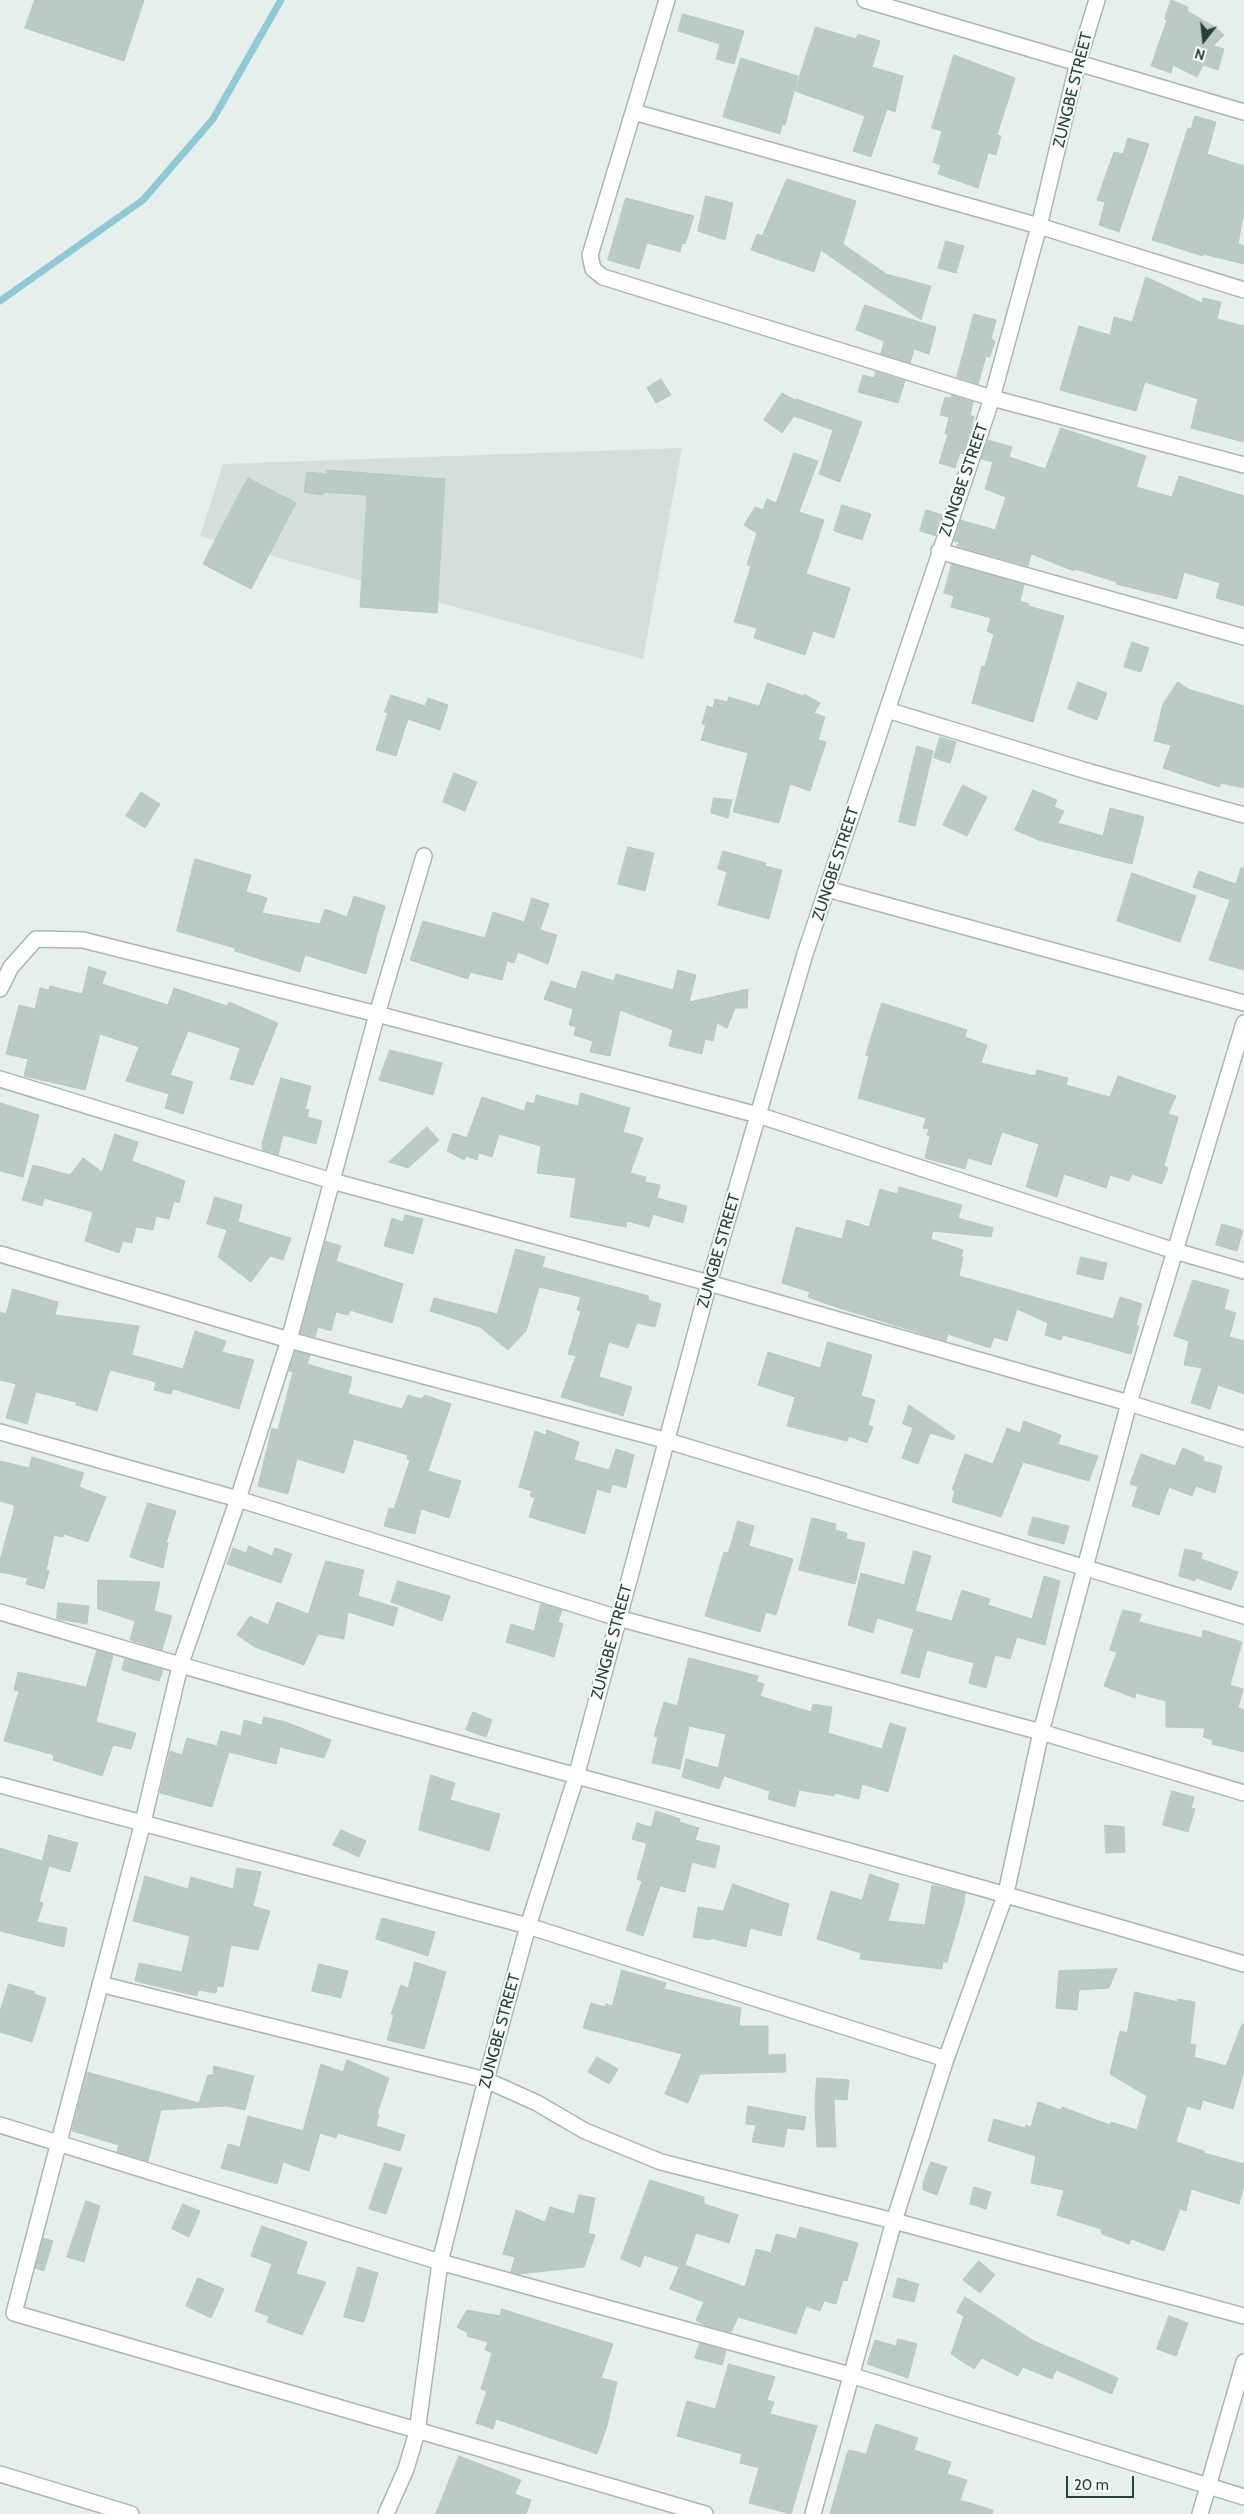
<!DOCTYPE html>
<style>
body{margin:0}
#map{position:relative;width:1244px;height:2514px;overflow:hidden;background:#e6efeb;font-family:Cabin,sans-serif}
canvas{display:block}
.north{position:absolute;left:1179px;top:15px;width:50px;height:50px;-webkit-text-stroke:4px #f7fbf9;paint-order:stroke;rotate:196deg;font-size:14px;font-weight:700;line-height:20px;text-align:center;color:#24423a}
.north::after{content:'';display:block;margin:auto;width:18px;height:22px;background:#24423a;clip-path:polygon(50% 0,100% 100%,50% 72%,0 100%)}
.scale{position:absolute;left:1066px;top:2476px;width:68px;height:22px;box-sizing:border-box;border:2px solid #24423a;border-top:0;padding-left:6px;font-size:15px;line-height:18px;white-space:nowrap;color:#24423a;-webkit-text-stroke:4px #f7fbf9;paint-order:stroke}
</style>
<div id="map">
<canvas width="1244" height="2514"></canvas>
<div class="north">N</div>
<div class="scale">20 m</div>
</div>
<script>
const ctx = document.querySelector('canvas').getContext('2d');
ctx.lineJoin = 'round';
function fill(path, color) {
  ctx.fillStyle = color;
  ctx.fill(path, 'evenodd');
}
function trace(path, color, width, dash) {
  ctx.strokeStyle = color;
  ctx.lineWidth = width;
  ctx.lineCap = dash ? 'butt' : 'round';
  ctx.setLineDash(dash || []);
  ctx.stroke(path);
}
function drawText(font, color, halo, rows, align = 'center') {
  ctx.font = font + ' Cabin,sans-serif';
  ctx.lineWidth = 4.5;
  ctx.setLineDash([]);
  ctx.textBaseline = 'middle';
  ctx.strokeStyle = halo;
  ctx.fillStyle = color;
  for (const [text, x, y, turn = 0] of rows) {
    ctx.save();
    ctx.translate(x, y);
    ctx.rotate((+turn || 0) * Math.PI / 180);
    ctx.textAlign = isNaN(turn) ? turn : align;
    if (halo) ctx.strokeText(text, 0, 0);
    ctx.fillText(text, 0, 0);
    ctx.restore();
  }
}
const built = new Path2D(`
 M682,448L643,659L200,536L223,464Z`);
const stream = new Path2D(`
 M0,301L143,200L213,119L281,0`);
const building = new Path2D(`
 M35,0H144L124,61L25,28Z
 M1171,0L1188,7L1187,11L1215,27L1224,35L1213,46L1224,49L1218,70L1203,65L1197,77L1173,65L1171,73L1151,66L1167,20L1165,19Z
 M683,14L744,31L734,64L716,59L720,44L678,31Z
 M816,27L856,39L858,34L880,41L872,67L903,76L895,112L887,109L871,157L853,151L865,116L795,91Z
 M954,55L1015,78L997,135L1001,136L996,155L988,153L978,188L938,174L941,165L933,162L942,131L932,128Z
 M741,58L798,76L785,125H782L780,134L723,117Z
 M1195,116L1216,122L1207,154L1244,166V211L1238,244L1244,246V264L1203,254V256L1152,240L1188,128L1191,129Z
 M1128,138L1149,144L1119,232L1099,225L1105,202L1097,200L1114,152L1123,154Z
 M787,179L856,201L843,244L886,274L931,286L921,320L821,250L814,272L751,250L757,234L762,236Z
 M706,196L733,203L725,240L698,231Z
 M626,198L694,216L685,244L682,243L680,252L647,243L639,269L608,260Z
 M946,241L964,246L956,273L938,268Z
 M1146,277L1202,303L1203,298L1221,302L1217,319L1244,326V442L1191,428L1198,399L1145,382L1136,411L1060,390L1079,326L1110,335L1114,317L1132,322Z
 M865,305L936,327L929,354L914,349L910,363L881,354L884,341L856,330Z
 M974,314L996,320L991,339L995,341L990,357L986,356L978,384L957,377Z
 M876,372L905,381L898,403L858,392L863,375L874,378Z
 M661,379L671,395L656,403L647,388Z
 M782,393L795,400L796,399L862,422L840,482L819,474L833,430L794,416L782,433L764,420Z
 M952,395L973,402L970,416H974L970,435L963,454L960,453L955,468L939,463L948,434H945L949,417L940,415L945,397L951,398Z
 M1061,428L1146,456L1136,487L1172,497L1179,476L1244,496V606L1216,598L1220,583L1184,572L1177,599L1116,584L1117,582L1075,569L1074,571L1031,554L1028,566L957,546L959,542L954,541L961,520L995,530L1006,497L985,489L993,462L981,459L988,440L1012,447L1009,457L1045,469Z
 M794,453L818,461L799,512L824,520L806,574L850,588L834,638L813,631L805,655L754,638L757,628L734,622L751,566L747,565L757,533L744,525L755,507L763,510L767,499L776,503Z
 M327,470L445,479L437,613L360,607L367,495L323,492V495L304,492L307,472L327,474Z
 M248,478L296,503L251,589L203,564Z
 M842,505L871,514L862,540L834,531Z
 M926,510L943,515L936,536L920,531Z
 M952,564L1024,585L1020,601L1029,604L1028,606L1064,616L1033,722L972,703L982,666L985,667L994,634L987,631L991,618L951,607L954,596L944,593Z
 M1132,642L1149,648L1141,672L1124,667Z
 M1078,682L1107,693L1097,720L1068,709Z
 M1178,682L1188,689L1244,706V788L1221,783L1219,787L1163,768L1171,745L1154,741L1163,704Z
 M768,683L803,696L804,694L820,703L814,713L825,717L818,740L826,742L810,791L790,784L779,823L733,812L748,753L701,740L706,725L702,724L707,706L713,708L715,699L727,702L729,697L759,706Z
 M391,695L425,706L428,698L448,705L440,730L408,719L396,756L376,750L388,713L385,712Z
 M940,737L956,742L950,763L934,758Z
 M917,746L933,751L915,826L899,822Z
 M454,773L477,782L465,811L443,802Z
 M963,785L987,797L967,836L943,825Z
 M1033,790L1057,800L1054,807L1064,811L1058,823L1103,836L1110,808L1144,817L1132,864L1041,841L1015,830Z
 M141,792L160,804L145,828L126,816Z
 M714,798L732,800L728,818L711,813Z
 M628,847L654,853L645,891L618,884Z
 M723,851L766,863L765,866L782,870L769,919L718,905L727,872L718,869Z
 M195,859L251,875L246,892L267,898L262,913L320,924L325,909L347,917L354,896L385,906L366,974L305,955L300,972L235,951V948L177,931Z
 M1241,868H1244V970L1209,960L1230,900L1193,887L1199,871L1236,884Z
 M1132,873L1196,896L1180,942L1117,921Z
 M532,898L549,904L540,930L557,935L548,964L518,952L514,963L507,961L502,980L470,972L468,979L410,960L423,921L485,938L493,912L524,922Z
 M89,967L106,972L102,984L168,1005L174,988L227,1006L229,1002L278,1023L253,1085L230,1079L240,1048L188,1031L170,1075L193,1082L183,1114L165,1108L169,1094L126,1081L139,1047L100,1034L85,1090L24,1076L28,1059L6,1054L19,1005L35,1009L40,988L49,990L50,986L82,994Z
 M678,970L696,975L689,1002L748,989L747,1008H735L727,1028L717,1023L713,1041L705,1039L702,1054L669,1046L673,1030L620,1010L610,1056L590,1052L593,1041L574,1035L576,1027L569,1025L573,1009L544,999L551,981L576,989L582,971L614,981L616,974L673,990Z
 M882,1003L967,1030L965,1037L987,1045L981,1063L1035,1076L1037,1070L1068,1078L1066,1085L1110,1097L1118,1076L1176,1096L1168,1114L1178,1117L1164,1166L1168,1168L1162,1184L1132,1174L1129,1181L1110,1175L1106,1188L1064,1174L1057,1197L1026,1187L1039,1144L1002,1132L991,1165L968,1158L965,1169L925,1158L930,1136L927,1135L929,1129L923,1128L926,1118L858,1098L869,1056L866,1055Z
 M390,1050L442,1063L433,1095L379,1080Z
 M281,1078L311,1086L305,1109L309,1110L307,1117L322,1121L316,1144L283,1135L278,1155L263,1150L262,1144Z
 M581,1093L630,1108L623,1132L643,1138L630,1173L646,1177L645,1182L660,1185L657,1198L687,1206L683,1223L653,1214L649,1227L627,1221L626,1227L570,1217L576,1178L537,1173L541,1146L499,1134L492,1157L479,1153L477,1160L466,1156L464,1160L447,1151L453,1133L467,1138L482,1097L524,1111L527,1102L534,1104L536,1095L578,1106Z
 M0,1103L39,1115L23,1177L0,1171Z
 M427,1127L439,1140L408,1168L389,1162Z
 M115,1134L138,1142L132,1161L185,1181L179,1203L174,1201L169,1219L156,1216L153,1230L136,1227L132,1243L123,1241L119,1253L85,1241L93,1212L44,1198L42,1206L22,1200L33,1165L70,1175L83,1158L102,1172Z
 M899,1187L962,1205L958,1218L993,1228L991,1237L933,1231L931,1239L963,1250L961,1257H963L959,1276L1113,1319L1120,1297L1142,1304L1136,1325L1139,1326L1131,1354L1063,1335L1061,1340L1045,1335L1048,1323L1017,1309L1007,1341L994,1337L990,1348L948,1334L946,1341L833,1306L808,1297L810,1292L782,1283L796,1227L842,1239L847,1220L869,1227L880,1189L897,1194Z
 M215,1197L242,1205L238,1222L291,1238L283,1260L270,1256L251,1282L218,1257L227,1230L207,1224Z
 M405,1215L423,1219L413,1254L384,1246L392,1218L403,1222Z
 M1222,1224L1243,1230L1237,1251L1216,1245Z
 M325,1241L341,1246L336,1261L403,1284L392,1323L350,1310L348,1315L336,1312L331,1331L318,1327L315,1337L300,1333Z
 M516,1249L545,1257L542,1267L649,1296L648,1300L661,1304L655,1327L637,1323L628,1348L609,1342L599,1377L632,1387L623,1416L561,1397L576,1356L568,1354L581,1311L577,1310L581,1297L539,1287L526,1331L508,1350L480,1327L430,1311L434,1298L497,1314Z
 M1081,1257L1107,1263L1103,1280L1077,1274Z
 M1193,1280L1229,1290L1224,1309L1236,1313L1229,1337L1244,1341V1394L1218,1385L1210,1409L1191,1403L1202,1368L1184,1365L1189,1341L1174,1336Z
 M13,1289L58,1302L55,1315L139,1326L132,1355L183,1369L195,1331L226,1341L222,1352L254,1360L239,1409L173,1389L171,1394L154,1390L156,1382L110,1370L97,1411L76,1405V1402L36,1392L27,1424L6,1418L16,1384L0,1380V1312L6,1314Z
 M828,1342L872,1355L861,1396L875,1400L868,1425L873,1427L867,1443L849,1436L847,1441L787,1426L795,1397L758,1385L768,1352L820,1368Z
 M295,1351L310,1355L307,1364L352,1377L348,1394L402,1409L408,1395L421,1399L425,1395L451,1404L428,1471L461,1481L449,1518L421,1509L415,1534L384,1526L389,1508L394,1509L410,1460L407,1459L408,1455L354,1439L344,1473L297,1459L288,1494L258,1486L272,1428L278,1430L293,1372L289,1371Z
 M909,1405L955,1436L953,1440L930,1433L918,1464L902,1458L913,1428L903,1424Z
 M1024,1421L1061,1435L1058,1444L1098,1456L1089,1481L1023,1462L1001,1517L952,1502L955,1490H952L965,1454L993,1464L1007,1428L1020,1433Z
 M547,1430L579,1442L574,1460L609,1470L616,1449L634,1455L626,1488L612,1484L610,1493L597,1489L585,1534L529,1517L535,1498L530,1496L532,1491L519,1487L535,1431L546,1435Z
 M1183,1448L1204,1457L1203,1461L1222,1466L1215,1493L1196,1486L1192,1496L1169,1487L1159,1515L1132,1506L1138,1487L1130,1484L1141,1454L1175,1466Z
 M32,1457L84,1473L79,1487L106,1497L88,1542L64,1534L63,1537L54,1535L46,1570L49,1571L44,1589L26,1584L28,1578L0,1572V1560L14,1510V1505L0,1501V1461L29,1468Z
 M148,1503L176,1511L166,1543H168L163,1568L130,1557Z
 M1033,1517L1069,1526L1064,1544L1028,1535Z
 M812,1518L836,1524L835,1530L847,1533L846,1539L865,1543L855,1584L799,1570Z
 M738,1521L754,1526L749,1546L793,1559L776,1615L766,1612L760,1632L705,1616L724,1552L728,1553Z
 M249,1546L272,1556L275,1548L292,1554L281,1583L227,1564L233,1548L246,1553Z
 M1185,1549L1202,1553L1201,1559L1238,1572L1231,1590L1196,1578L1195,1581L1179,1576Z
 M914,1551L931,1556L915,1611L952,1621L962,1590L990,1599L988,1605L1032,1619L1044,1576L1060,1581L1045,1645L1017,1637L1010,1659L995,1655L986,1688L969,1683L974,1663L927,1650L919,1678L901,1673L914,1629L877,1618L873,1633L848,1625L861,1573L904,1585Z
 M326,1561L364,1570L358,1596L398,1608L393,1626L348,1612L344,1639L318,1634L304,1665L255,1647L237,1635L250,1616L268,1625L277,1602L308,1614Z
 M98,1580L160,1582L154,1611L172,1616L162,1650L130,1640L135,1621L98,1609Z
 M398,1581L450,1596L442,1621L391,1602Z
 M58,1603L89,1606L87,1624L57,1619Z
 M541,1604L562,1610L558,1622L563,1624L554,1657L506,1642L511,1624L534,1631Z
 M1123,1610L1141,1614L1139,1622L1202,1638L1203,1630L1242,1642L1230,1685L1243,1689L1238,1708L1244,1710V1752L1212,1744L1213,1740L1203,1737L1205,1728L1166,1727V1701L1136,1693L1135,1698L1104,1686L1117,1652L1110,1650Z
 M97,1650L113,1655L96,1722L136,1733L131,1749L113,1745L102,1776L53,1760L54,1756L51,1754L4,1741L19,1691L14,1690L18,1672L86,1687Z
 M689,1658L758,1676L757,1682L764,1684L760,1696L811,1712L813,1704L832,1707L828,1733L882,1749L890,1723L906,1728L888,1792L862,1784L859,1799L835,1793L834,1796L799,1790L795,1807L768,1799L770,1791L724,1776L719,1789L682,1777L686,1759L718,1768L726,1734L689,1726L680,1769L652,1763L658,1737L654,1736L664,1702L677,1706Z
 M125,1659L163,1670L159,1681L122,1670Z
 M473,1712L492,1720L486,1737L466,1730Z
 M264,1717L286,1722L331,1740L324,1758L280,1747L276,1764L229,1752L212,1807L160,1793L170,1751L182,1755L187,1738L217,1746L221,1731L241,1736L244,1720L262,1725Z
 M431,1775L455,1783L450,1800L500,1814L489,1851L419,1830Z
 M1172,1791L1194,1797L1191,1808L1195,1809L1188,1832L1163,1825Z
 M656,1811L680,1819L679,1822L699,1828L695,1840L720,1846L715,1868L692,1862L685,1892L660,1886L643,1936L626,1930L642,1881L637,1879L646,1847V1843L632,1839L637,1823L651,1827Z
 M1105,1825L1124,1827L1125,1852L1106,1853Z
 M341,1830L366,1841L359,1857L333,1845Z
 M49,1835L78,1843L70,1872L49,1866L39,1902L43,1903L37,1922L67,1928L64,1947L0,1931V1848L42,1861Z
 M237,1868L261,1872L253,1906L270,1911L258,1950L231,1945L223,1987L217,1986L216,1993L198,1990L197,1996L135,1981L139,1963L182,1972L190,1936L133,1921L145,1876L188,1889L191,1877L233,1889Z
 M870,1874L899,1884L888,1921L925,1925L932,1885L965,1893L964,1904L947,1962H943L942,1969L860,1959L861,1953L817,1939L831,1891L862,1900Z
 M733,1884L789,1904L781,1936L750,1928L746,1947L710,1938V1940L693,1937L698,1907L723,1911Z
 M382,1918L435,1932L428,1956L376,1939Z
 M415,1962L446,1972L424,2049L387,2040L394,2015L391,2014L401,1985L408,1988Z
 M319,1964L348,1971L341,1998L312,1991Z
 M1117,1969L1109,1988L1079,1990L1077,2010L1056,2008L1059,1971Z
 M622,1970L666,1983L664,1989L741,2008L739,2026H768V2055L785,2054L786,2072L700,2074L688,2103L665,2094L682,2054L583,2028L591,2003L605,2007L606,2004L612,2006Z
 M9,1984L35,1992L34,1994L46,1998L32,2042L0,2032V2012Z
 M1135,1992L1178,2002V1999L1195,2002L1190,2044L1196,2045L1194,2057L1226,2066L1242,2024H1244V2071L1233,2109L1203,2100L1200,2110L1187,2106L1176,2142L1204,2151V2153L1244,2164V2185L1239,2204L1191,2189L1186,2211L1180,2209L1164,2251L1131,2239L1129,2244L1102,2234L1101,2229L1057,2215L1064,2190L1031,2183L1036,2156L988,2141L994,2119L1025,2128L1026,2125L1031,2127L1038,2102L1061,2110L1062,2107L1110,2125L1111,2122L1137,2130L1147,2096L1110,2074L1120,2031L1127,2033Z
 M597,2057L618,2069L609,2084L588,2072Z
 M347,2060L389,2078L377,2114L379,2115L376,2126L405,2135L400,2151L338,2133L336,2138L320,2133L309,2171L283,2162L277,2184L221,2168L228,2144L240,2147L248,2116L303,2131L321,2064L343,2072Z
 M214,2066L254,2076L245,2110L227,2106L161,2110L148,2161L117,2152L119,2145L72,2131L87,2072L199,2103L208,2075H213Z
 M817,2078L849,2080L847,2100L834,2099L836,2147H817L815,2105Z
 M748,2106L806,2117L804,2130L787,2128L784,2147L752,2142L756,2125L746,2124Z
 M931,2162L947,2167L937,2195L923,2190V2183Z
 M385,2163L402,2168L386,2214L369,2209Z
 M650,2180L704,2197V2204L738,2215L729,2243L696,2233L685,2265L745,2287L756,2249L771,2253L776,2234L796,2239L800,2227L858,2243L847,2281L843,2280L836,2304L824,2301L820,2311L806,2306L796,2334L738,2317L731,2333L706,2326L696,2320L704,2302L670,2289L679,2267L644,2255L640,2267L621,2259Z
 M974,2187L991,2192L986,2209L970,2204Z
 M579,2195L595,2198L588,2233L595,2235L584,2267L518,2274L511,2272L515,2257L503,2254L516,2210L545,2222L550,2207L574,2214Z
 M86,2201L100,2206L84,2262L67,2257Z
 M183,2204L200,2211L189,2237L172,2229Z
 M262,2226L307,2242L296,2274L326,2282L302,2335L267,2322L269,2316L255,2311L272,2264L251,2256Z
 M43,2238L53,2241L44,2271L35,2268Z
 M979,2261L995,2275L980,2293L963,2280Z
 M358,2267L378,2273L364,2322L344,2317Z
 M198,2278L224,2289L211,2318L186,2306Z
 M898,2278L919,2284L914,2302L893,2297Z
 M965,2297L1034,2341L1118,2378L1112,2394L1056,2370L1052,2379L1023,2367L1018,2376L982,2358L974,2369L951,2354L964,2316L957,2312Z
 M502,2309L613,2344L601,2378L617,2382L607,2426L597,2454L496,2419L493,2429L476,2423L487,2391L481,2389L492,2353L485,2350L488,2342L467,2336L468,2333L457,2327L467,2310L500,2316Z
 M1169,2316L1188,2323L1176,2356L1157,2349Z
 M898,2339L917,2344L908,2378L867,2364L875,2340L896,2346Z
 M700,2343L726,2351L722,2365L695,2358Z
 M729,2364L775,2377L767,2400L774,2402L770,2414L817,2426L791,2514L749,2503L759,2468L740,2463L742,2454L677,2436L687,2401L715,2409Z
 M876,2424L918,2438L914,2450L951,2462L947,2474L967,2480L960,2500L993,2510L992,2514H830L847,2454L849,2450L866,2454Z
 M459,2456L521,2480L515,2494L531,2500L526,2514H436Z`);
const street = new Path2D(`
 M667,0L590,255L593,269L603,277L992,398L1244,465
 M865,0L1244,112
 M634,112L1039,226L1244,290
 M939,551L1244,637
 M887,710L1090,772L1244,815
 M424,856L377,1014L289,1340L238,1499L180,1666L143,1822L14,2313L705,2514
 M827,889L1244,1003
 M0,989L11,967L36,939L83,940L377,1014L758,1115L1175,1251L1244,1271
 M0,1079L332,1181L709,1283L1129,1403L1244,1439
 M0,1254L289,1340L668,1441L1244,1616
 M0,1432L238,1499L618,1618L1041,1732L1244,1793
 M0,1612C413,1736 831,1841 1244,1964
 M0,1785L528,1926L946,2059
 M100,1984L486,2080L537,2103L585,2131L661,2162L894,2221L1244,2316
 M0,2125L440,2262L850,2375L1244,2497
 M0,2474L131,2514
 M386,2514L406,2469L417,2432L440,2262L486,2080L528,1926L576,1777L709,1283L805,954L992,398L1039,226L1078,62L1097,0
 M813,2514L894,2221L946,2059L1006,1893L1041,1732L1129,1403L1244,1023
 M1200,2514L1244,2362`);
const streetNames = [
 ["ZUNGBE STREET",1073,90,-76],
 ["ZUNGBE STREET",964,480,-71],
 ["ZUNGBE STREET",836,864,-72],
 ["ZUNGBE STREET",719,1251,-74],
 ["ZUNGBE STREET",612,1642,-75],
 ["ZUNGBE STREET",500,2031,-75]
];
fill(built, '#d4dfda');
trace(stream, '#8ec9d4', 7);
fill(building, '#bbcac4');
trace(building, '#b8c9c2', 1);
trace(street, '#a8b8b2', 18);
trace(street, '#fff', 15);
drawText('16px', '#24423a', '#f7fbf9', streetNames);
</script>
